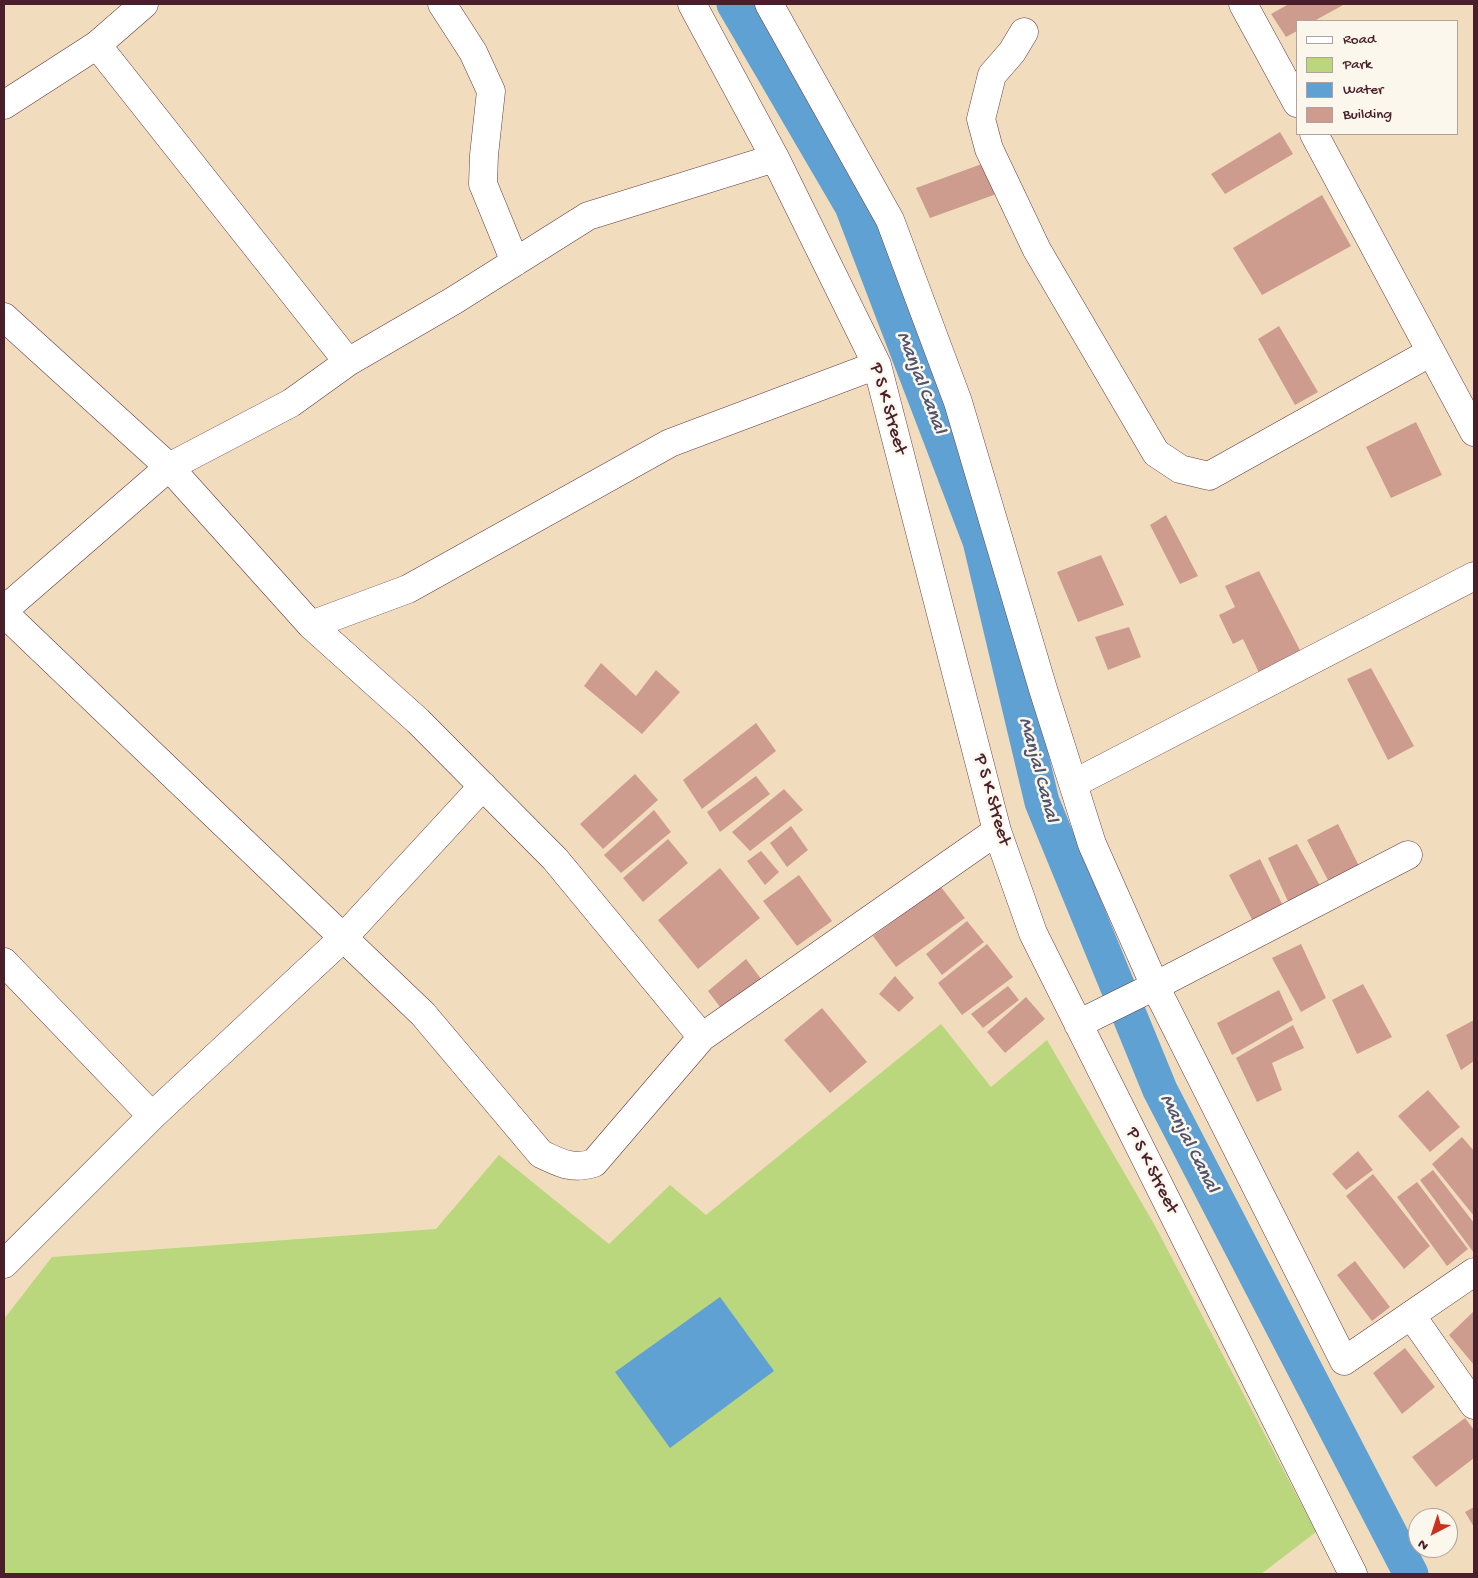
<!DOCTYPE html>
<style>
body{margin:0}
#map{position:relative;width:1478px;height:1578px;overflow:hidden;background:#f2dcbe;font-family:"Gochi Hand",sans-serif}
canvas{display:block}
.frame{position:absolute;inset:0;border:5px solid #4a1f2b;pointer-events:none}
.legend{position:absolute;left:1296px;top:20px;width:162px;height:115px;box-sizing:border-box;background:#fbf7ec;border:1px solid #b4a19f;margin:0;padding:6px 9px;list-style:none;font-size:15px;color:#4a1f2b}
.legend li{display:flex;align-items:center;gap:10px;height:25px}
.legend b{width:25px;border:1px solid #b4a19f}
.north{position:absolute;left:1408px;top:1508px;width:50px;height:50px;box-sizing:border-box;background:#fbf7ec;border:1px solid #b4a19f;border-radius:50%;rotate:220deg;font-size:14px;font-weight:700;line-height:20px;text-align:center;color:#4a1f2b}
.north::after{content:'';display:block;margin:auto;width:18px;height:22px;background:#c8321e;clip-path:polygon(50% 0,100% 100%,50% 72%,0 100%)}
</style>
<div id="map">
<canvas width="1478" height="1578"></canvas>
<div class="frame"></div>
<ul class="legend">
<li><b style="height:6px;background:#fff"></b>Road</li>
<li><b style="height:14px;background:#bad77d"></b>Park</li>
<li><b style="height:14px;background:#5fa1d3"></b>Water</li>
<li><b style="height:14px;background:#ce9c8f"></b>Building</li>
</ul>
<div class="north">N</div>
</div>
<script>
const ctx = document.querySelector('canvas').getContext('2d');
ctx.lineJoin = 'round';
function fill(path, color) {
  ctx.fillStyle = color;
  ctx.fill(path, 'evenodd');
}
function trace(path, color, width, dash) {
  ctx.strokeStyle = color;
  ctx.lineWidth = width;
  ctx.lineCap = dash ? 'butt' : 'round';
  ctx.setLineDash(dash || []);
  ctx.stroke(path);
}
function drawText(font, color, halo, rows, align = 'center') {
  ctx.font = font + ' "Gochi Hand",sans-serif';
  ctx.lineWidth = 5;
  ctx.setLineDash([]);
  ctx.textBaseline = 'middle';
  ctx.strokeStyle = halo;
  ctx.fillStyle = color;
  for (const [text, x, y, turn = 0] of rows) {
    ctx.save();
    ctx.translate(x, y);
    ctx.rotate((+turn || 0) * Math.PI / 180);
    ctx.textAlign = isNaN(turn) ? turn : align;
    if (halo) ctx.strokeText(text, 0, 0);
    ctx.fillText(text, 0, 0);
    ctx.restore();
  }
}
const green = new Path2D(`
 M941,1024L991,1087L1047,1040L1154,1224L1316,1532L1261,1574H4V1319L52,1257L436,1229L499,1155L609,1244L670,1185L706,1215Z`);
const water = new Path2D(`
 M720,1297L774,1371L670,1448L615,1372Z`);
const canal = new Path2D(`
 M734,4L852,206L980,541L1042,802L1160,1090L1411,1574`);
const building = new Path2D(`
 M1289,4H1345L1314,21H1297V31L1286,37L1271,14Z
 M1280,132L1293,154L1225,194L1211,174Z
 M990,161L1002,192L930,218L916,188Z
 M1322,195L1351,246L1262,295L1233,248Z
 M1279,326L1318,392L1295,405L1258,339Z
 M1416,422L1442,475L1391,498L1366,447Z
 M1166,515L1198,576L1180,584L1150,525Z
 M1101,555L1124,605L1078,622L1057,572Z
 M1259,571L1303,656L1261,677L1243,639L1233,644L1219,615L1235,607L1225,586Z
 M1129,627L1141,657L1108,670L1095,637Z
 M601,663L636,696L656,670L680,692L642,734L584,686Z
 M1371,668L1414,746L1388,760L1347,679Z
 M756,723L776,751L702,809L683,780Z
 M635,774L658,800L603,849L580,824Z
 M756,776L770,794L720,832L707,812Z
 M784,789L803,810L750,851L732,832Z
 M654,810L671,832L621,873L604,855Z
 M1338,824L1363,874L1332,888L1307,840Z
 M791,826L808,850L787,867L770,843Z
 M668,839L688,863L643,902L623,878Z
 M1297,844L1324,893L1292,910L1268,858Z
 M761,851L779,872L765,885L747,861Z
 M1260,859L1287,914L1257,929L1229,875Z
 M720,868L760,918L698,969L658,920Z
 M799,875L832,921L797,946L763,901Z
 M941,887L965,918L896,967L873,936Z
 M967,921L984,942L942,975L926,954Z
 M987,944L1013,977L962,1015L938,983Z
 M1301,944L1326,998L1301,1012L1272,958Z
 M746,959L765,984L726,1015L708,991Z
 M895,976L914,998L899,1012L879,994Z
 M1363,984L1392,1037L1357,1054L1332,1000Z
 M1008,986L1019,1000L983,1028L971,1014Z
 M1279,990L1293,1020L1232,1055L1217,1023Z
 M1026,997L1045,1019L1005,1053L987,1032Z
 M822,1008L867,1062L830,1093L784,1040Z
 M1474,1020V1061L1461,1070L1446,1035Z
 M1293,1025L1304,1048L1272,1063L1282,1090L1257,1102L1236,1058Z
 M1428,1090L1460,1127L1430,1152L1398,1116Z
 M1462,1137L1474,1151V1216L1432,1164Z
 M1358,1151L1373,1170L1346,1190L1332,1174Z
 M1433,1170L1474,1223V1253L1420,1180Z
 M1373,1174L1430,1246L1404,1269L1346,1196Z
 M1417,1182L1468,1249L1447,1266L1397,1197Z
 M1355,1261L1390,1307L1372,1321L1337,1275Z
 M1474,1311V1365L1449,1335Z
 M1405,1348L1435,1387L1402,1414L1373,1373Z
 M1465,1418L1474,1430V1458L1436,1487L1412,1457Z
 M1474,1507V1527L1465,1512Z`);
const minor = new Path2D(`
 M442,4L473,52L491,91L484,155L483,184L515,262
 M692,4L775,158L877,365L997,831L1033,933L1353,1574
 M769,4L890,220L958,402L1043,689L1092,844L1155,986L1078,1024
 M1243,4L1297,103
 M1024,32L1012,52L992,75L981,119L989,149L1037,250L1156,453L1180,469L1209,476L1431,352
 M97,45L348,362
 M4,105L97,45L144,4
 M1314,134L1474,432
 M4,317L169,467L311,625L418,721L555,859L702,1037L594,1163C571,1170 561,1163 541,1154L423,1014L4,613
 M4,610L169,467L291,403L348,362L453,301L588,216L775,158
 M311,625L408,589L670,443L877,365
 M1073,784L1474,576
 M1408,855L1155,986L1344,1361L1474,1272
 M4,962L152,1116L4,1264
 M702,1037L997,831
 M152,1116L343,938L483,786
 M1411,1315L1474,1405`);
const streetNames = [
 ["P S K Street",887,409,74],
 ["P S K Street",991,800,74],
 ["P S K Street",1151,1171,63]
];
const waterNames = [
 ["Manjal Canal",920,383,69],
 ["Manjal Canal",1037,770,75],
 ["Manjal Canal",1188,1144,63]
];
fill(green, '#bad77d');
fill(water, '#5fa1d3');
trace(canal, '#5fa1d3', 35);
fill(building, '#ce9c8f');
trace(minor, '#633b41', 29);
trace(minor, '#fff', 28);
drawText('19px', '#4a1f2b', '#fbf7ec', streetNames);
drawText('italic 20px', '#52536e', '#fbf7ec', waterNames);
</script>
